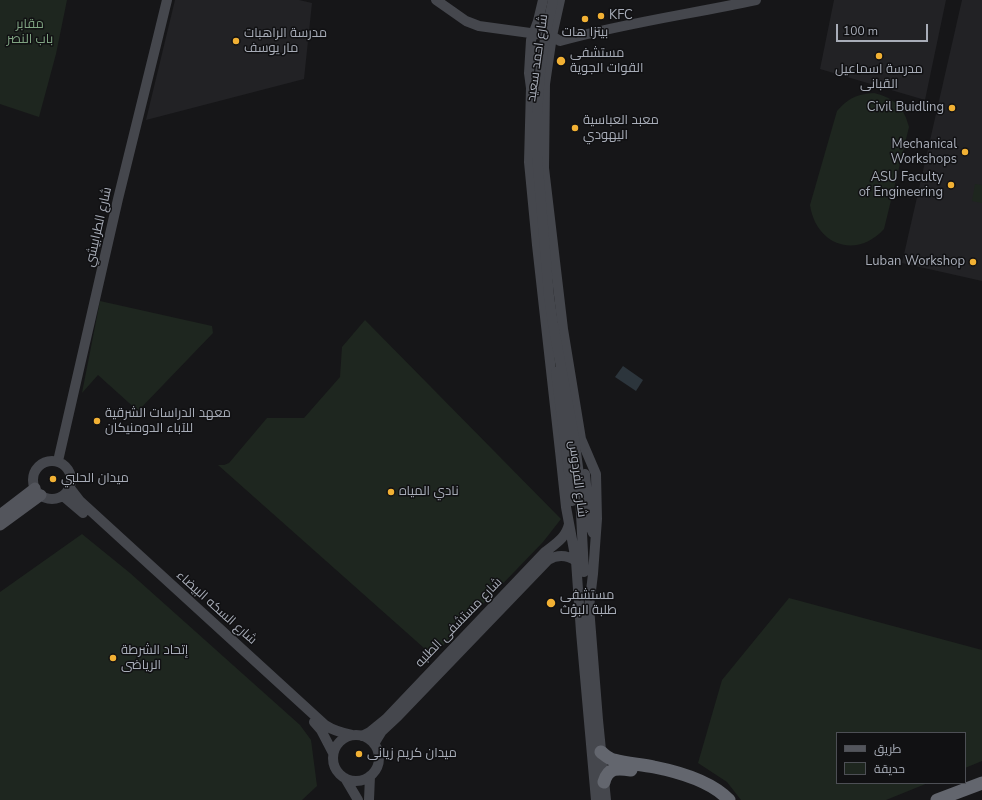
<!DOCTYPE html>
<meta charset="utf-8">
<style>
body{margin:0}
#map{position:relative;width:982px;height:800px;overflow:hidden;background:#161618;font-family:"Nunito Sans",Cairo,sans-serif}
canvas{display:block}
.legend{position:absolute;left:836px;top:732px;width:130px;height:52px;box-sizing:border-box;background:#111113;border:1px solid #4d4f55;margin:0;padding:5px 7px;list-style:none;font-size:12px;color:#a8adb8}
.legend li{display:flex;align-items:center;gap:8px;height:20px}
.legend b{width:20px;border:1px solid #4d4f55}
.scale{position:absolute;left:836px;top:24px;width:92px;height:18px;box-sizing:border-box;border:2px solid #a8adb8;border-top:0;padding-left:5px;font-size:12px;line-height:14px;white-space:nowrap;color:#a8adb8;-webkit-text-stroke:3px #111113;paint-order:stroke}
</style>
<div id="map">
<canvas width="982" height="800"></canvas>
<ul class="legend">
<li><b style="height:5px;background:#53555c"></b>طريق</li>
<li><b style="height:11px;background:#1e261f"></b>حديقة</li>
</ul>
<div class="scale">100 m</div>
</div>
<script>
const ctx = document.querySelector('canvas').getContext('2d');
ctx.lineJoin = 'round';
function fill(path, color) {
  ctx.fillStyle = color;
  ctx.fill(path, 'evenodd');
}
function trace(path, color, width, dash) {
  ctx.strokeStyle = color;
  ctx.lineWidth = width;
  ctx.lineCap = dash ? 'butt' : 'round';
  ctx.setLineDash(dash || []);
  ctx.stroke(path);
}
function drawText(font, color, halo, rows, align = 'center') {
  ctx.font = font + ' "Nunito Sans",Cairo,sans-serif';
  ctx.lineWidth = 3;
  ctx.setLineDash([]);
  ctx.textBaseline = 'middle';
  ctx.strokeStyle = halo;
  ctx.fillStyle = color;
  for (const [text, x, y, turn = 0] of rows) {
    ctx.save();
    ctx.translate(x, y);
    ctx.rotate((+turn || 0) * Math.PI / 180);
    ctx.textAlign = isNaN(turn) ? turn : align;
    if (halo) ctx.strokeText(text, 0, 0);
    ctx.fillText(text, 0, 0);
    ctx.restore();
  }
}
const built = new Path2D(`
 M175,0H299L312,3L304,79L146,120Z
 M834,0H946L925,100L820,69Z
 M962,0H982V281L902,263Z`);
const green = new Path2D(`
 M0,0H67L56,54L39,117L0,104Z
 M874,93C894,98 904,107 909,127L884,229C857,259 816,246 810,205L837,111C849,98 857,94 874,93Z
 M975,184L982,185V203L972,201Z
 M100,301L212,326L213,333L138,411L98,375L82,393Z
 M365,320L561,519L543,542L433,656L218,465H224L229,463L267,418H304L340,377L342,347Z
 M82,534L130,573L300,725L311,740L317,786L302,800H0V592Z
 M789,598L982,650V761L965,768V733H837V783H928L886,800H741L727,782L698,763L722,680Z`);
const water = new Path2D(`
 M623,366L643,380L636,391L615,377Z`);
const secondary = new Path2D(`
 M436,0L466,21L479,26L552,36L560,41C624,23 691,14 756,0
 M543,0L538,21L531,40L529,73L531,88L529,162L537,245L560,451L566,507L576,561L581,632L596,800
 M560,0L552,36L545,84L544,168L563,329L581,439L596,474L597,519L593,574L589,607L598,720L606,800
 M33 480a19 19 0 1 1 38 0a19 19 0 1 1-38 0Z
 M58,461L118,199L158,37L167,0
 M569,472L572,501
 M585,474L590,526L593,533
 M579,475L584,572
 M70,488L80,501L325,725C334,731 342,733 352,735
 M63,496L83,513
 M314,722L321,730L333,753
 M333 758a23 23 0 1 1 46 0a23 23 0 1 1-46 0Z
 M362,736L370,732L386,719L545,552C555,544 566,538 569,524
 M374,744L382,731L398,716L548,560C558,554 567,555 576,561
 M345,778L358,800
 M369,800L370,776`);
const primary = new Path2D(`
 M0,515L35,488
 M0,525L41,495`);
const highway = new Path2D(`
 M601,752C605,755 609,759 614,760C627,764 641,764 654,767C679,772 711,781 729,800
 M604,782C608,767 618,768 631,770
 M937,800L982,783`);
const secondaryBridge = new Path2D(`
 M553,0L546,32L540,73L537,114V156L549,296L553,324L574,437L579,475
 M556,372L569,472`);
const markers = [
 [601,16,4,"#f2b134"],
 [585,19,4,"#f2b134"],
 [236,41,4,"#f2b134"],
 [879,56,4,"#f2b134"],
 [561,61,5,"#f2b134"],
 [952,108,4,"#f2b134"],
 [575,128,4,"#f2b134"],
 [965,152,4,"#f2b134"],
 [951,185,4,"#f2b134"],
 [973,262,4,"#f2b134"],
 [97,421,4,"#f2b134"],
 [53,479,4,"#f2b134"],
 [391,492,4,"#f2b134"],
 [551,603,5,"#f2b134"],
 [113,658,4,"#f2b134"],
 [359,754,4,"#f2b134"]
];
const poiNames = [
 ["KFC",609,16],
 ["بيتزا هات",585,33,"center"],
 ["مدرسة الراهبات",244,34],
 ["مار يوسف",244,49],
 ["مستشفى",570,54],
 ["القوات الجوية",570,69],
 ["مدرسة اسماعيل",879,70,"center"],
 ["القبانى",879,85,"center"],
 ["Civil Buidling",944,108,"right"],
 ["معبد العباسية",583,121],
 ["اليهودي",583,136],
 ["Mechanical",957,145,"right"],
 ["Workshops",957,160,"right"],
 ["ASU Faculty",943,178,"right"],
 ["of Engineering",943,193,"right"],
 ["Luban Workshop",965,262,"right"],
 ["معهد الدراسات الشرقية",105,414],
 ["للآباء الدومنيكان",105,429],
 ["ميدان الحلبي",61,479],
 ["نادي المياه",399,492],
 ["مستشفى",560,596],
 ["طلبة البؤث",560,611],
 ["إتحاد الشرطة",121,651],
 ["الرياضى",121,666],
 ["ميدان كريم زيانى",367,754]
];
const parkNames = [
 ["مقابر",30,25],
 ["باب النصر",30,40]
];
const streetNames = [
 ["شارع احمد سعيد",538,58,-82],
 ["شارع الطرابيشي",99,227,-77],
 ["شارع الفردوس",577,479,83],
 ["شارع السكه البيضاء",216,608,42],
 ["شارع مستشفى الطلبه",459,623,-46]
];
fill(built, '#222225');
fill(green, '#1e261f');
fill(water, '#2c353c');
trace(secondary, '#45474d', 10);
trace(primary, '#53555c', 11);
trace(highway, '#63666e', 13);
trace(secondaryBridge, '#45474d', 10);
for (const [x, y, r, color] of markers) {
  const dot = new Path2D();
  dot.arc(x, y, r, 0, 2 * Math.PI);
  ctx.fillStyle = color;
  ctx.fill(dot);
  trace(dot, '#111113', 1.5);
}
drawText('13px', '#a8adb8', '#111113', poiNames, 'left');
drawText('13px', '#7fa381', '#111113', parkNames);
drawText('13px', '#a8adb8', '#111113', streetNames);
</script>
